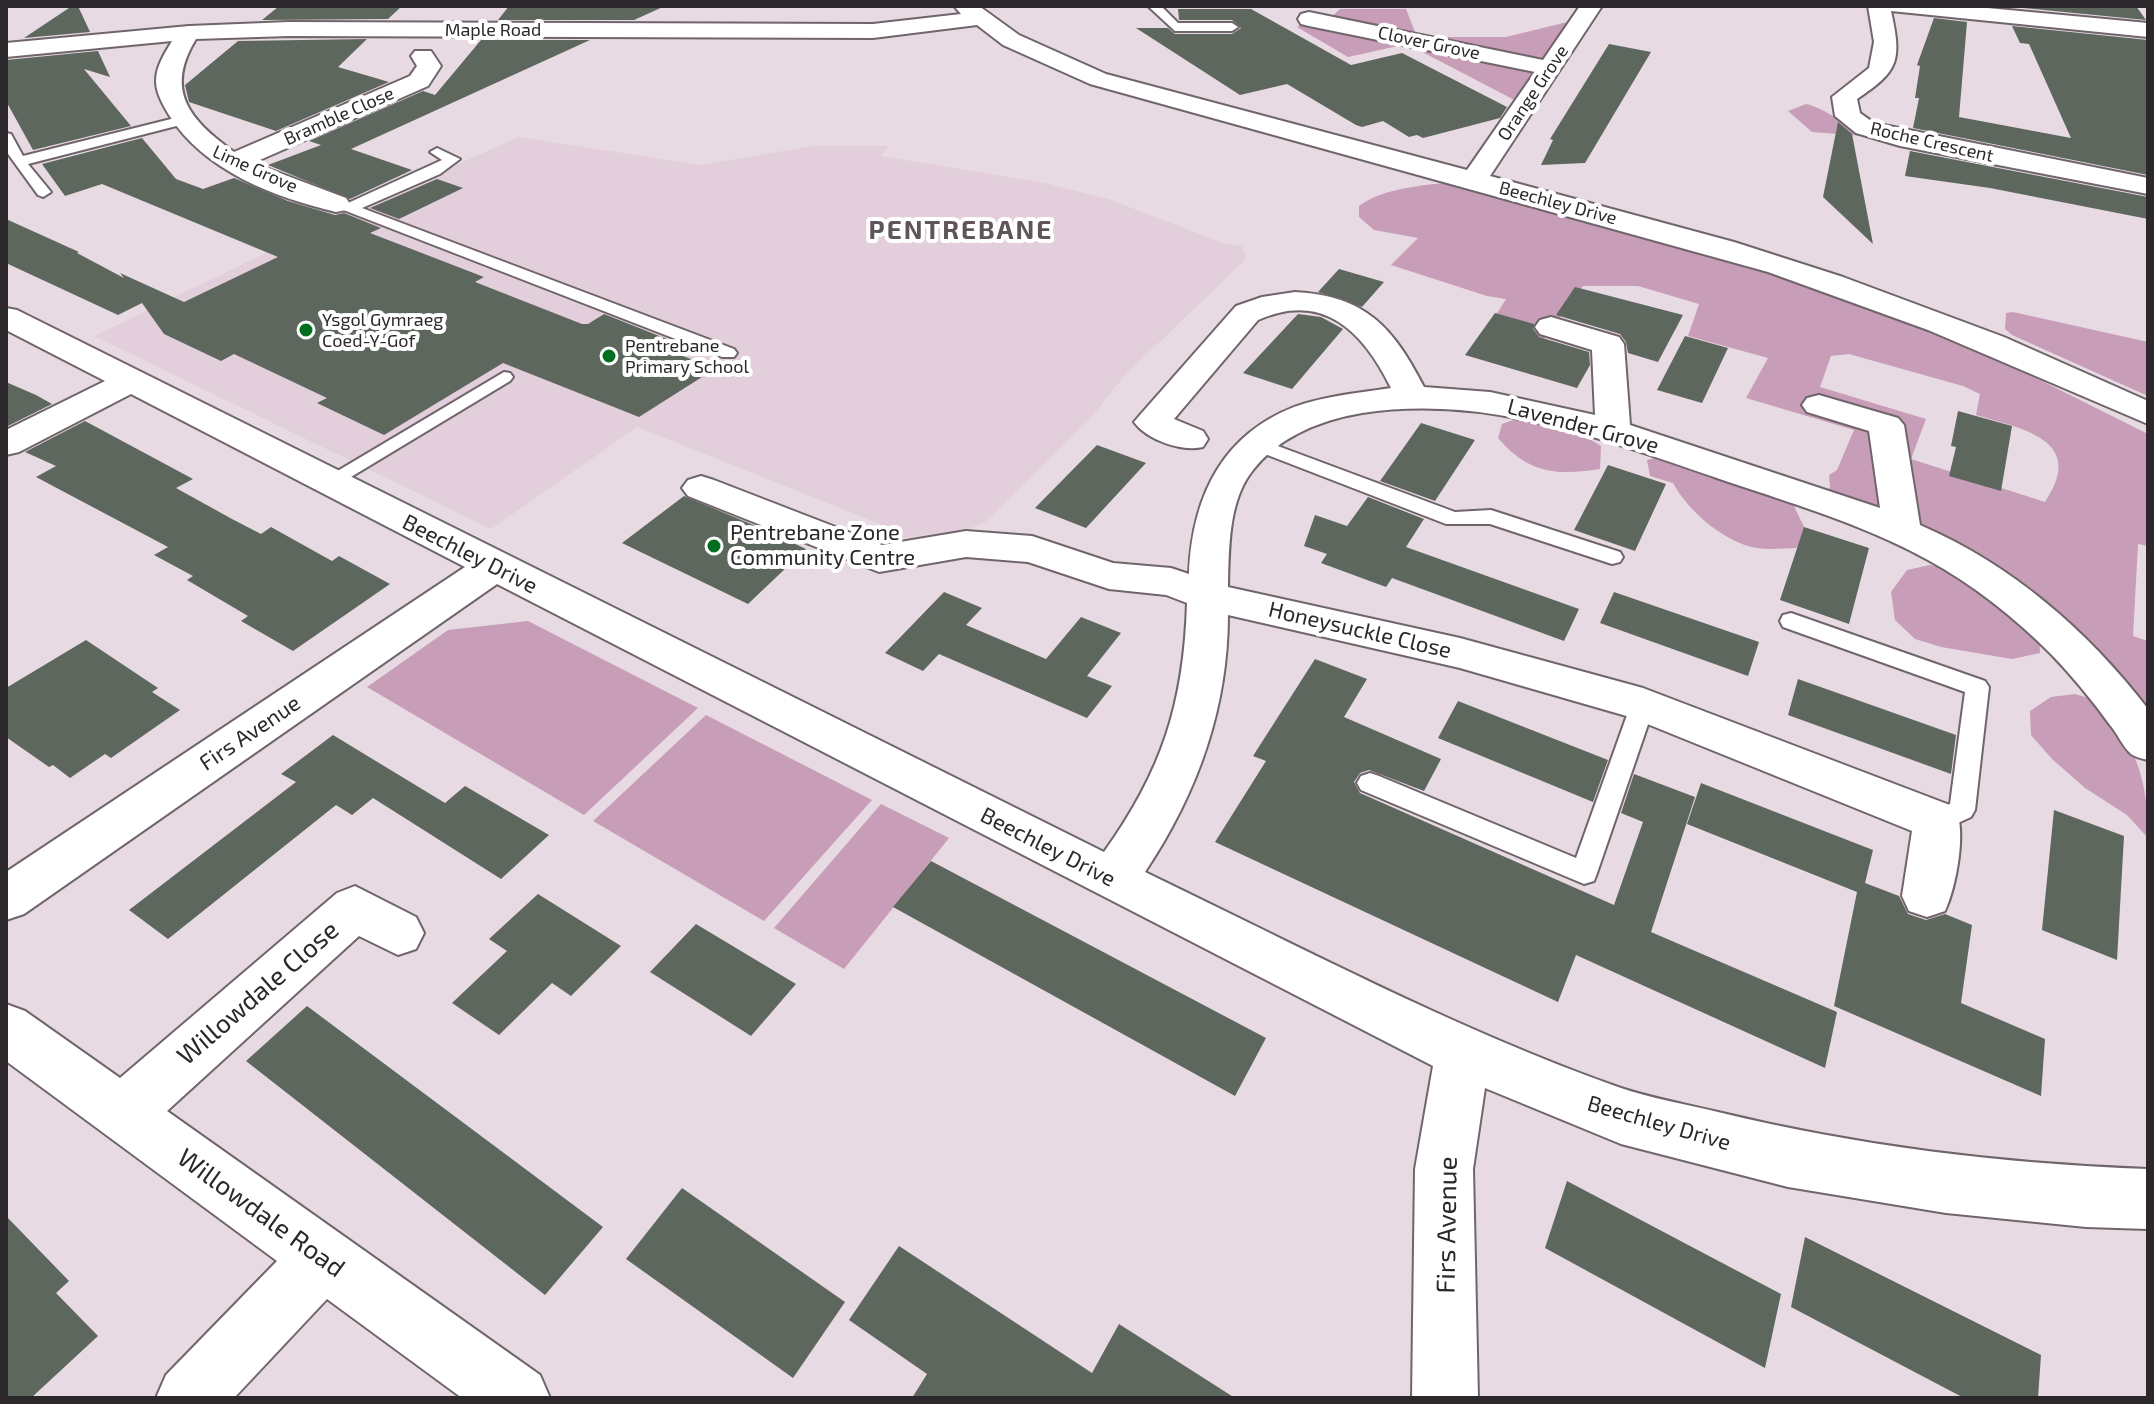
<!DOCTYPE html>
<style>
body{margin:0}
#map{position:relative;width:2154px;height:1404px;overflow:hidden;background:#e8dae2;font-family:"Exo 2",sans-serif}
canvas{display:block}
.frame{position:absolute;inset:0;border:8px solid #2c272a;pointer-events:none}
</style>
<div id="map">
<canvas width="2154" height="1404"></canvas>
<div class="frame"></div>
</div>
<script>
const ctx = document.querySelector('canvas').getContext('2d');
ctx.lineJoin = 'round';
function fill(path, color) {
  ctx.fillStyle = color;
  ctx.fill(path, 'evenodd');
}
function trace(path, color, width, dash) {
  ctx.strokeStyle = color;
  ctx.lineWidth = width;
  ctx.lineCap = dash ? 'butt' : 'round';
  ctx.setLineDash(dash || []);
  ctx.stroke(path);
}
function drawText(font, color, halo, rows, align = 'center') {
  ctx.font = font + ' "Exo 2",sans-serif';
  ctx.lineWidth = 8;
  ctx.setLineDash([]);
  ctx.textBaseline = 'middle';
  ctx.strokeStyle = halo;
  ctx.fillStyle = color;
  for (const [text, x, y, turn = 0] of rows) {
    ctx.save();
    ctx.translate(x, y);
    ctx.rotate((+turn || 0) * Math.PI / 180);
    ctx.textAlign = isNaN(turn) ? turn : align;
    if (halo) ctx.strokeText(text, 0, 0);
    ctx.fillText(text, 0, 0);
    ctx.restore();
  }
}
const built = new Path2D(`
 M519,137L701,165L812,146H889L881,156L1045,183L1111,200L1220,242L1242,246L1246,259L1125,375L1089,420L984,523L969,529L872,543L864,540L880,524L637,427L491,529L94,336L355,210Z`);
const green = new Path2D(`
 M1340,9H1406L1417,37H1506L1584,18L1524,105L1407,44L1348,57L1297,27L1309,19L1326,22Z
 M1806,104C1828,109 1844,126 1865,136L1812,132L1788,111Z
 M1474,180L1950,326L2038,379L2148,434V546L2138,544L2133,636L2148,641V743L2026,608L1823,502L1830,487L1829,475L1837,470L1854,430L1746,398L1768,358L1688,336L1699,304L1638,286H1583L1544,339L1491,323L1506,299L1487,296L1391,265L1418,238L1374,230L1359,217V206C1389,184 1438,185 1474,180ZM1849,354L1963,386L1980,394L1976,415C2023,429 2087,440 2045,502L1911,459L1926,419L1820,387L1831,356Z
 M2013,312L2148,342V396L2012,335L2005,329L2006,313Z
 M1519,418C1551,421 1573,428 1601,446L1600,469C1555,476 1528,473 1498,438L1502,424Z
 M1663,456L1792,502L1808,535L1796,548C1783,548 1769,550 1757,548C1725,543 1688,511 1673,483L1650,476L1647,460Z
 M1930,565L1961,572L2039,633L2040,653L2012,659L1941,647L1915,639L1895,620L1891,592L1907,570Z
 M528,621L698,708L584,815L367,687L448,630Z
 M2075,694L2106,703C2136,754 2148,777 2148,838L2127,815L2085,788L2052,759L2031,735L2030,711L2051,697Z
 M706,715L872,800L764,921L593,821Z
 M881,804L949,838L844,969L774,928Z`);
const building = new Path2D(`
 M72,6H78L90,32L24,38Z
 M402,6L388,19L262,20L278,7Z
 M509,6H665L634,20H498Z
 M2003,6H2136L2146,20Z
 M1178,9H1251L1351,65L1402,53L1507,107L1500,118L1423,138L1417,135L1409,137L1383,121L1362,127L1356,125L1287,84L1240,95L1136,28H1168L1175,34H1232L1241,28L1232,20H1179Z
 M1934,18L1967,22L1959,117L2071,138L2029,44L2020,43L2012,26L2148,40V175L1913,128L1919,98H1915L1920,66L1917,65Z
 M367,39L338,67L389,82L276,131L189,102L185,85L238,41Z
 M481,40H590L351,149L412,170L350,199L268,165L321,145L309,141L423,91L435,95Z
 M1609,44L1651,52L1585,163L1541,165L1553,140L1550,139Z
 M98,51L110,77L84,69L131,126L33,150L6,101V60Z
 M1838,122L1852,134L1873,244L1823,197Z
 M142,138L176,179L203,189L234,178L288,201L335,215L344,213L381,228L370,233L484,277L475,282L582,324H588L604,314L687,347L677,354L691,359L679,368L702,377L639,417L503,363L384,435L317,403L327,398L234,354L221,361L164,334L142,303L118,315L6,263V219L79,252L77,253L124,278L120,273L184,302L278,257L102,184L65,196L42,164Z
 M1910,151L2148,197V219L1990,188L1905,176Z
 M437,179L463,188L399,219L370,208Z
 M1339,269L1384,282L1362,307L1318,292Z
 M1575,287L1683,315L1658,362L1628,353L1626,342L1620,334L1556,315Z
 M1495,313L1534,324L1533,329L1539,337L1589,352L1590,365L1577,388L1465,355Z
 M1298,314L1321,317L1343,329L1292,389L1243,373Z
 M1685,336L1728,348L1702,403L1657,390Z
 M6,382L36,395L52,404L6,427Z
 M1958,411L2012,426L2001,491L1949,476L1956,447L1951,446Z
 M85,421L193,479L176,488L232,519L261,534L271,527L332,561L339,556L390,584L293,651L241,621L248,616L187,580L193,576L154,555L168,547L36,477L56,466L25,452Z
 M1421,423L1475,440L1435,501L1380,481Z
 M1097,445L1146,463L1086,528L1035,508Z
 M1608,465L1666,484L1635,551L1574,530Z
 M684,496L770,532L806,549L748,604L622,543Z
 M1368,497L1424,519L1406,547L1579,609L1564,641L1392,578L1386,587L1321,563L1327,554L1304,546L1315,515L1347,526Z
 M1804,527L1869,548L1849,624L1780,600Z
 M944,592L982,608L966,625L1046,659L1081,617L1121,633L1087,676L1112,686L1087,718L939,654L923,671L885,653Z
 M1614,592L1759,642L1748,676L1600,623Z
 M86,640L158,688L152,692L180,710L111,758L105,754L70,778L53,765L49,767L6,737V688Z
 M1315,659L1367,679L1344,717L1441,759L1424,791L1369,770L1360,773L1354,782L1360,793L1614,905L1643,822L1621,813L1634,774L1695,797L1651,932L1837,1012L1825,1068L1576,955L1558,1002L1215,842L1266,761L1253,756Z
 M1798,679L1956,735L1951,774L1788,715Z
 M1458,701L1608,760L1593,802L1438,738Z
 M333,735L445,803L465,786L549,835L501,879L373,798L352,815L336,805L168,939L129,910L296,782L281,774Z
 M1701,783L1873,850L1865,883L1899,896L1908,914L1926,920L1945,914L1972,925L1961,1003L2045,1039L2041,1096L1834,1006L1857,892L1687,824Z
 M2054,810L2124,836L2117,960L2042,930Z
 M931,861L1266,1038L1235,1096L893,907Z
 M538,894L621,946L571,996L552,983L499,1035L452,1003L507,951L489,939Z
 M696,924L796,984L751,1036L650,972Z
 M307,1006L603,1227L545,1295L246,1061Z
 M1567,1181L1781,1294L1765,1368L1545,1248Z
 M682,1188L845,1302L793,1378L626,1259Z
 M6,1216L69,1281L56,1293L98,1336L31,1398H6Z
 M1805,1237L2041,1355L2038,1398H1964L1791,1307Z
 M899,1246L1092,1373L1119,1324L1235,1398H912L927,1374L849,1320Z`);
const lane = new Path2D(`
 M1148,6H1161L1178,23H1232L1238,27L1232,31H1175Z
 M183,116L190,120L188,123L28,164L51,192L43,197L38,195L6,151V133L11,134L23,156Z
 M437,148L460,159L440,174L362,208L734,349L737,353L734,357H722L328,204L336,199L348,203L442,160L430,152Z
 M504,372L510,373L513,377L510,381L336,486H322L319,482Z
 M1259,439L1455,512L1491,510L1620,552L1623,557L1620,562L1612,564L1490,524H1446L1252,449L1249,445Z
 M1791,613L1985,681L1989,687L1975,810L1971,817L1938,832L1929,828L1925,821L1929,814L1950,804L1965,692L1783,627L1780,621L1783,615Z
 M1643,695L1651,698L1655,704L1597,873L1594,881L1584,884L1361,790L1357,783L1361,776L1370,773L1379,776L1576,858L1631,704L1635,698Z`);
const street = new Path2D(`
 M954,6H979L1019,35L1106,74L1467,170L1535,72L1309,26L1301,24L1298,19L1301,14L1309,12L1543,60L1580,6H1602L1490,176L1734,242L1843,277L2004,337L2148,401V424L1928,330L1768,272L1090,84L1003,45L977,25L873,38L289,36L196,39C164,91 190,120 234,152L410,76L417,66L411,56L415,51H431L441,66L428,86L253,163L346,198L350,204L346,210L336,212C274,197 204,171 169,115C163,105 156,93 156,81C156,66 165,53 172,41L6,57V43L189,26L289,22L873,24L961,14Z
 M1868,6H1966L2148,23V37L1891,11C1902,61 1899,71 1857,99L1860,113L1874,123L2148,178V194L1900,146L1856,133L1835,116L1832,97L1869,68L1874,42Z
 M1295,292C1366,296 1393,327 1424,387L1490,392L1595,415L1592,350L1540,334L1535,327L1540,320L1551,317L1619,337L1624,344L1630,425L1880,508L1869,431L1807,412L1802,405L1807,398L1819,395L1898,418L1904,425L1920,525C2011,564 2088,631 2148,709V760C2143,759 2135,757 2131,754C2123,747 2117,733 2110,725C2092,700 2073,677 2052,655C2015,618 1974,585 1928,560C1861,523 1787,502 1714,477C1600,438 1485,394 1362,413C1321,420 1280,436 1253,470C1228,501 1229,549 1228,587L1460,638L1643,688L1955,807C1967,831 1956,887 1945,911L1927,917L1909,911L1902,896L1912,831L1630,717L1460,668L1228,615C1228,709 1197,794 1145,872C1301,947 1455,1029 1618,1087C1650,1098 1685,1104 1718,1112C1858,1146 2004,1164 2148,1169V1229L2086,1227L1946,1213L1788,1187L1621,1144L1485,1088L1473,1169L1478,1398H1412L1415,1169L1433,1066L497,584L24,914L6,920V872L465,567L131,394L19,452L6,455V430L105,381L6,330V308L17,310L1104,852C1162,771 1184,703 1187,603L1166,595L1109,589L1028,562L966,557L879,572L688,496L682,488L688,480L701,476L714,480L882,545L966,531L1032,536L1113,563L1171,568L1189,574C1192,500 1220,436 1294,407C1324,396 1359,393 1391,388C1364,333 1324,290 1258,320L1174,419L1203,431L1208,439L1203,447C1182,452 1147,440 1134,422L1140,415L1236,306L1262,297Z
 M355,886L416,917L424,933L416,949L398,955L359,936L167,1111L540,1375L550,1398H462L327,1299L234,1398H156L166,1375L277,1261L6,1061V1004L25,1011L120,1078L337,893Z`);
const markers = [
 [306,330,8,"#026f20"],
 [609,356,8,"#026f20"],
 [714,546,8,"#026f20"]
];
const farStreetnames = [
 ["Maple Road",493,30],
 ["Clover Grove",1429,43,12],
 ["Orange Grove",1533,93,-56],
 ["Bramble Close",339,116,-24],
 ["Roche Crescent",1932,142,13],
 ["Lime Grove",255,169,24],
 ["Beechley Drive",1558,203,15]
];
const farPoinames = [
 ["Ysgol Gymraeg",322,320],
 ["Coed-Y-Gof",322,341],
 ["Pentrebane",625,346],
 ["Primary School",625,367]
];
const streetNames = [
 ["Lavender Grove",1583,426,15],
 ["Beechley Drive",470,554,27],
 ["Honeysuckle Close",1360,630,13],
 ["Firs Avenue",250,733,-34],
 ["Beechley Drive",1048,847,27],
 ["Beechley Drive",1659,1123,16]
];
const poiNames = [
 ["Pentrebane Zone",730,533],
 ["Community Centre",730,558]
];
const farDistrictnames = [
 ["PENTREBANE",961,230]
];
const nearStreetnames = [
 ["Willowdale Close",258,993,-41],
 ["Willowdale Road",261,1213,36],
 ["Firs Avenue",1447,1225,-89]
];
fill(built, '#e3cedb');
fill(green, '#c79db7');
fill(building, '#5e675e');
trace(lane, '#70656b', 4);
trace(street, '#70656b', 4);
fill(lane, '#fff');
fill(street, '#fff');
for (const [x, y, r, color] of markers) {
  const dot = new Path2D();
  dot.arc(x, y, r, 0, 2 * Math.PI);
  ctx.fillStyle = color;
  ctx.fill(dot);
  trace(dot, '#fff', 3);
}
drawText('18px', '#2c272a', '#fff', farStreetnames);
drawText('18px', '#2c272a', '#fff', farPoinames, 'left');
drawText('22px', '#2c272a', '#fff', streetNames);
drawText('22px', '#2c272a', '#fff', poiNames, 'left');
ctx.letterSpacing = '2px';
drawText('bold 26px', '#5f545a', '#fff', farDistrictnames);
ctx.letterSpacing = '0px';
drawText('26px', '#2c272a', '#fff', nearStreetnames);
</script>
